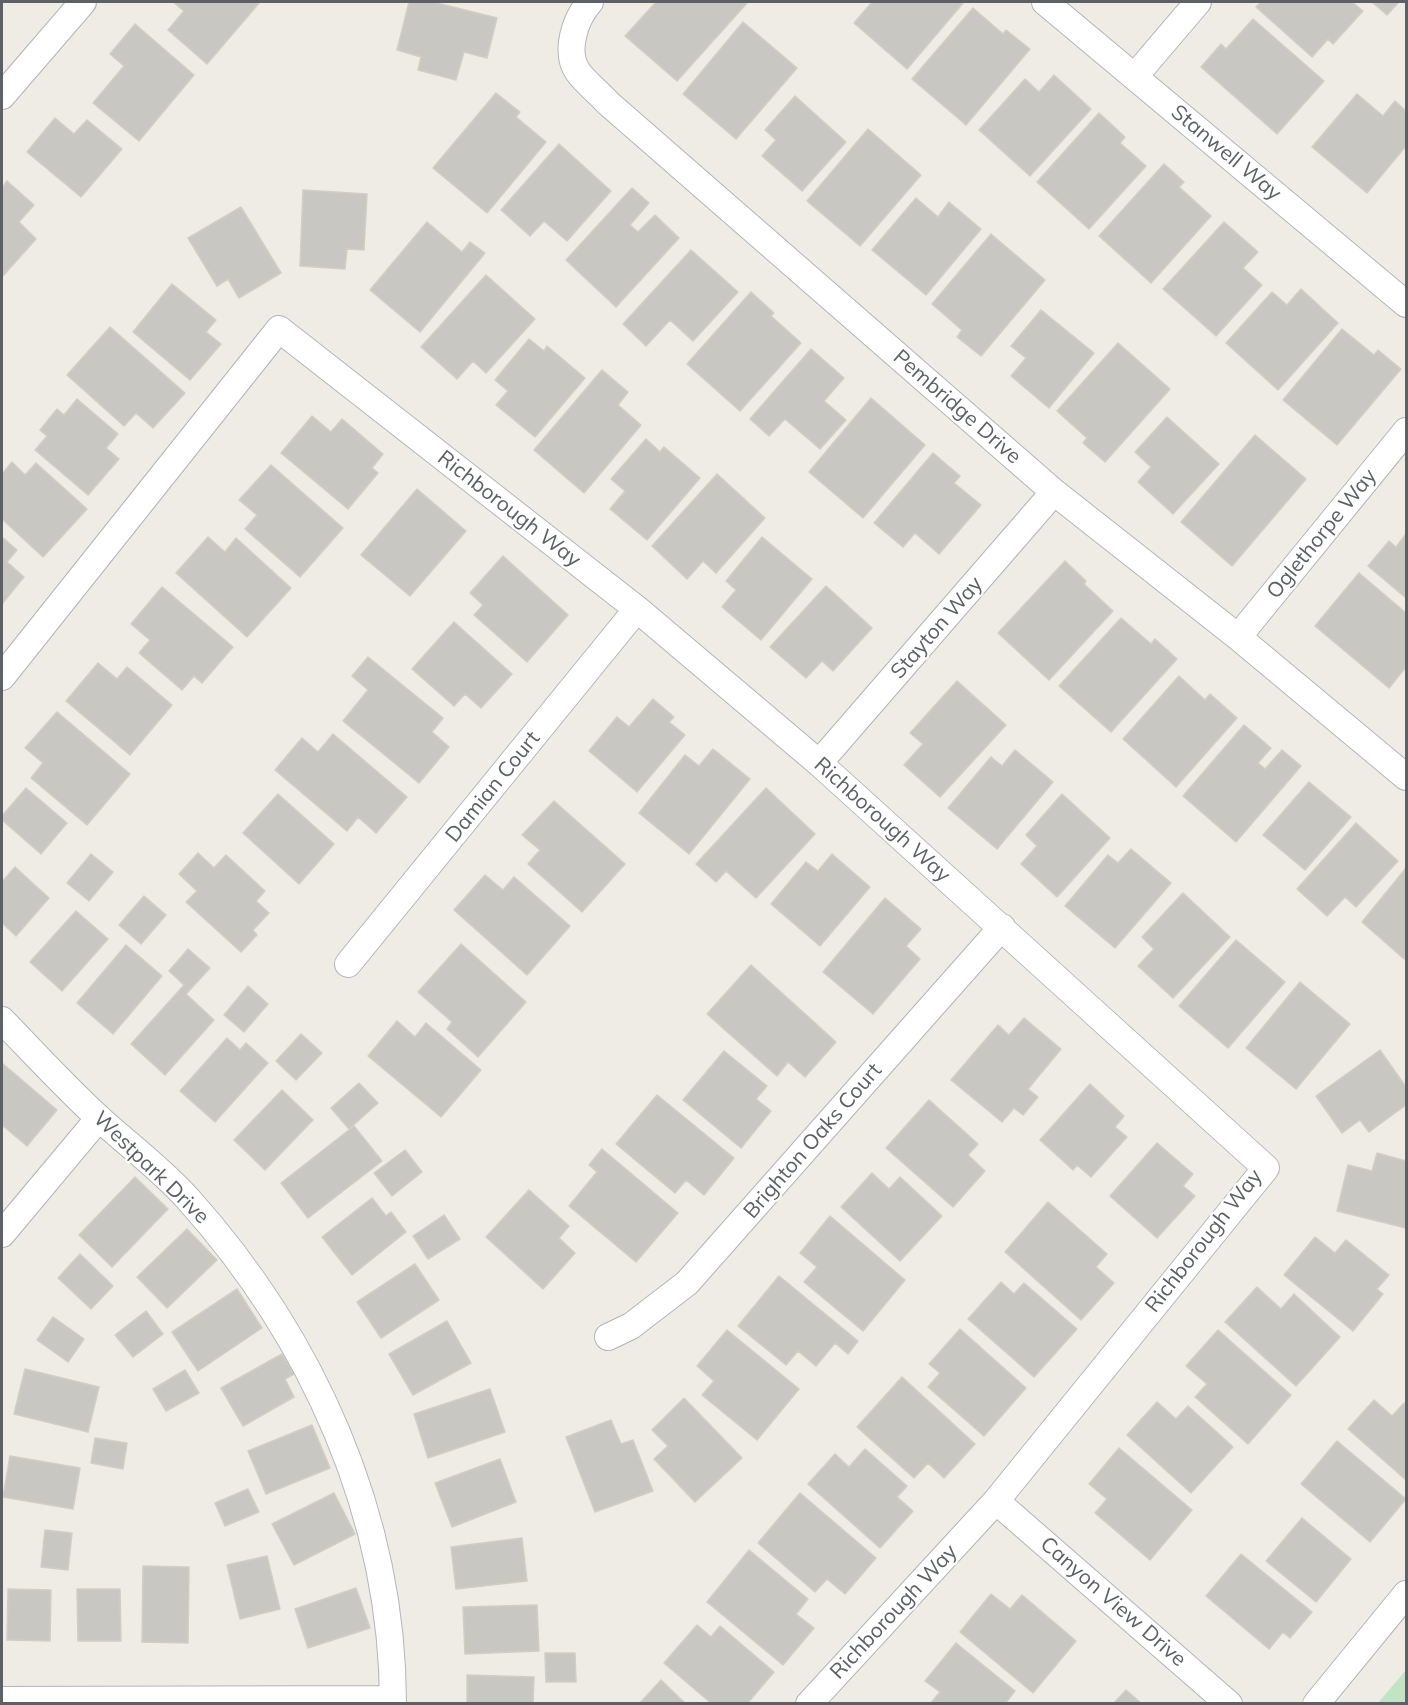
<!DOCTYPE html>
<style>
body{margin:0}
#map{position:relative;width:1408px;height:1705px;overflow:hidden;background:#eeece5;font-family:Mulish,sans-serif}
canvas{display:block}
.frame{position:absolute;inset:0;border:3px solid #5d6064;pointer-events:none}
</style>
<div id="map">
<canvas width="1408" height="1705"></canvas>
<div class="frame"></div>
</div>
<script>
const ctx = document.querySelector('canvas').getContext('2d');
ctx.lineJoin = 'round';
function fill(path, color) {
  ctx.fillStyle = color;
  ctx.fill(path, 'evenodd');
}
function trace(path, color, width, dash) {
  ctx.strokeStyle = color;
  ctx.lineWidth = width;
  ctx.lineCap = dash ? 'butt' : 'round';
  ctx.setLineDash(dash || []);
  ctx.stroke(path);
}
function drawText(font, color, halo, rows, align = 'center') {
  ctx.font = font + ' Mulish,sans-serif';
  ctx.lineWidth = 4.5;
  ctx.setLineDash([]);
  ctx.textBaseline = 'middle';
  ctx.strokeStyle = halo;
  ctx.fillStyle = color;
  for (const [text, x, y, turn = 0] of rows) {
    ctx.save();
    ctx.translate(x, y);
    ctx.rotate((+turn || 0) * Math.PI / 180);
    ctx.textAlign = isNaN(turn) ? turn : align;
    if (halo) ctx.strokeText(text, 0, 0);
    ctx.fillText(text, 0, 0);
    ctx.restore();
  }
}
const green = new Path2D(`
 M1406,1670V1703H1378Z`);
const building = new Path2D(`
 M173,2H260L207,64L168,30L184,11Z
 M409,2H433L497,18L487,58L464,52L456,80L418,70L421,57L397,50Z
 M656,2H748L677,81L625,36Z
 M872,2H964L907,69L854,23Z
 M1261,2H1352L1363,11L1333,44L1328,39L1312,57L1256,7Z
 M1372,2H1399L1387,15Z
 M973,8L1003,34L1006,30L1030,49L966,125L912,79Z
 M1253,19L1324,81L1277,134L1201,67L1221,44L1226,49Z
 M743,22L797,68L736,139L683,94Z
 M135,24L194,75L139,141L93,103L124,66L110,54Z
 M1054,75L1091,109L1030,176L979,130L1025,79L1039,92Z
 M496,93L520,112L516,117L546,142L487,213L433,168Z
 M1357,94L1383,116L1395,101L1406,111V146L1367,193L1312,147Z
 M795,96L846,142L802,191L762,156L776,140L765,130Z
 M1099,113L1125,137L1120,143L1146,166L1089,229L1037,182Z
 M55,118L74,134L87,120L122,149L81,197L27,152Z
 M868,129L921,175L860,246L807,201Z
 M559,144L611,191L567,241L544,221L530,236L501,210Z
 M1164,164L1184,182L1179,187L1211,216L1151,283L1099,236Z
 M7,181L34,205L19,222L36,239L2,277V188Z
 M632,188L649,203L630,225L638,232L655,215L679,238L616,307L566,260Z
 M303,190L367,194L364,250L347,249L345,269L300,266Z
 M916,198L938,217L949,202L981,229L926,295L872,250Z
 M241,207L281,273L239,298L228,279L217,286L188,238Z
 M427,222L462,252L470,242L485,253L420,332L370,290Z
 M1224,222L1258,252L1243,268L1262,285L1216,336L1163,289Z
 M991,234L1045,280L981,356L957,337L962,330L932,304Z
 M691,250L738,292L693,341L670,320L646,346L623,324Z
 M486,275L535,319L486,373L473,361L457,379L421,347Z
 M172,284L216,320L206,332L221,344L190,380L133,332Z
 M1301,289L1338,323L1278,390L1226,343L1272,292L1287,305Z
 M751,292L774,313L771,316L801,343L740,411L687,364Z
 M1041,310L1094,353L1049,408L1011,376L1026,358L1011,346Z
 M110,327L185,393L153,428L136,413L124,426L67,375Z
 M1342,329L1374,355L1378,350L1401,369L1337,445L1283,400Z
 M529,339L544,351L547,346L585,378L535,437L496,405L508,391L495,380Z
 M1118,343L1170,389L1105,462L1083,443L1087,438L1057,411Z
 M811,349L844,378L824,401L846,420L820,449L785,419L769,436L750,419Z
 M602,370L628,392L618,405L641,425L584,493L534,450Z
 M871,398L925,445L863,518L809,472Z
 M77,399L118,434L106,448L119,459L88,495L35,450L47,436L40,430L57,409L64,415Z
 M312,416L331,432L342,419L383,454L372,468L378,473L348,509L281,453Z
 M1167,417L1219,464L1173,514L1138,482L1151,467L1135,452Z
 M1255,435L1306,479L1232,566L1181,522Z
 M646,439L660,452L664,447L700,478L647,540L610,509L625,491L611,479Z
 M933,453L960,476L954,483L981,505L939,554L915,533L903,547L874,523Z
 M12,462L25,475L36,463L87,509L43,557L2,519V474Z
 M271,465L343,528L300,577L245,529L257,515L239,500Z
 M717,474L765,518L716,573L703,561L687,579L652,546Z
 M417,489L466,531L410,596L361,555Z
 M1406,534V598L1368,566L1389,541L1396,547Z
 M2,537L17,550L7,562L24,577L2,604Z
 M208,537L225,552L236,538L291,588L247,637L176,573Z
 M762,537L812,579L761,640L722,607L736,590L726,581Z
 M503,556L568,615L527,662L474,615L483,605L470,593Z
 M1065,561L1086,581L1084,584L1113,611L1049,680L998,633Z
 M1359,573L1406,613V667L1389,688L1315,626Z
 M826,586L872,628L833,671L822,661L806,678L770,647Z
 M162,587L233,647L202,683L194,676L182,690L139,653L150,640L131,624Z
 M1121,618L1151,644L1155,639L1177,659L1111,732L1059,686Z
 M454,622L512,674L481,708L465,694L454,706L412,669Z
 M368,657L443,718L432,732L449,747L419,783L343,721L368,690L352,676Z
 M98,663L117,679L127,667L172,705L130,755L66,701Z
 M1179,676L1205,700L1210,694L1237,718L1176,787L1123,739Z
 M957,681L1006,725L940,797L904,765L923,744L910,733Z
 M653,699L674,717L669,722L685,735L637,792L589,751L617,717L629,727Z
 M57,712L130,774L87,825L31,778L43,763L25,748Z
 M1244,725L1271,748L1258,763L1265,769L1282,750L1301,766L1236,842L1183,796Z
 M333,734L407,797L376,833L358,817L347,831L275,770L302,738L318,752Z
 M713,749L750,779L689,854L639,813L685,755L699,766Z
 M1015,750L1053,782L997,849L948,808L991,757L1002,766Z
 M1309,782L1351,817L1305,870L1263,835Z
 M26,788L67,823L41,854L2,820V816Z
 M766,788L815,834L756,898L726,871L716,882L696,864Z
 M278,794L334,844L299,884L243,833Z
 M1062,794L1110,838L1057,897L1021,864L1037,846L1026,835Z
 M554,801L625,864L582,912L528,864L540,850L522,835Z
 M1356,823L1398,861L1356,907L1345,897L1327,916L1297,889Z
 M1131,849L1171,883L1115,948L1065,906L1108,855L1118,863Z
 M198,853L214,868L226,855L265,891L256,901L269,913L253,930L257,935L241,952L186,902L197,891L179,874Z
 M91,854L113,872L89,901L67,883Z
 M832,854L870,887L820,946L771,904L806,862L818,871Z
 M15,867L49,898L16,936L2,923V882Z
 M1406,868V956L1404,959L1362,922Z
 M485,875L503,890L514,877L570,926L527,975L454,910Z
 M1183,893L1230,937L1173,998L1138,966L1154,949L1142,937Z
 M144,896L166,915L141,944L119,925Z
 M885,898L921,929L906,946L920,959L873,1014L823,972Z
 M76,911L108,939L62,991L30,962Z
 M1236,940L1285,982L1228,1048L1179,1006Z
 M461,944L526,1002L478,1057L447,1029L452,1022L418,992Z
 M126,945L162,976L113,1034L77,1003Z
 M188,949L210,968L186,994L214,1020L165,1075L131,1044L184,985L169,971Z
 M751,965L836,1042L805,1077L788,1062L777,1076L707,1014Z
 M1300,982L1350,1024L1296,1089L1246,1048Z
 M248,986L268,1004L244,1032L224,1015Z
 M1024,1018L1061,1049L1028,1089L1038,1097L1023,1115L1014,1108L1002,1122L951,1080L998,1025L1009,1035Z
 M397,1021L415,1037L426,1023L481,1070L441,1117L368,1056Z
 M301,1034L322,1053L296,1080L276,1061Z
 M227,1038L240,1050L246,1043L268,1063L215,1122L180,1091Z
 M1380,1050L1406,1087V1105L1369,1132L1360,1120L1342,1133L1316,1096Z
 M724,1051L767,1086L756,1099L771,1111L741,1148L683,1100Z
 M2,1063L57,1110L27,1146L2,1125Z
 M359,1083L378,1103L349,1129L331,1108Z
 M1090,1084L1124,1116L1115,1127L1127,1137L1091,1177L1077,1165L1073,1170L1040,1140Z
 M282,1090L313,1120L265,1170L234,1140Z
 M657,1095L734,1158L704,1195L686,1180L675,1193L616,1144Z
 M929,1100L978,1144L968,1155L985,1171L953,1207L886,1148Z
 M354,1126L382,1161L308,1218L281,1183Z
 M1157,1143L1193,1174L1183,1186L1195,1196L1157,1238L1110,1196Z
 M602,1149L678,1213L636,1262L569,1206L597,1172L589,1165Z
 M405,1150L422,1172L392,1196L374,1173Z
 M1377,1153L1406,1161V1228L1337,1211L1348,1165L1372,1171Z
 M872,1173L889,1189L900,1177L942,1216L900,1261L841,1207Z
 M135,1177L168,1209L112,1267L79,1235Z
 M529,1190L569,1226L559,1238L575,1253L543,1289L486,1237Z
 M372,1198L386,1216L391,1212L406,1232L352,1275L322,1237Z
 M1048,1202L1107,1254L1096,1267L1114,1283L1081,1320L1005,1252Z
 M444,1215L460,1239L428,1259L413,1236Z
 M830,1216L905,1280L863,1331L804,1282L817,1267L800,1253Z
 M187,1229L217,1260L167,1308L137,1277Z
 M1315,1237L1335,1253L1346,1240L1389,1275L1377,1289L1383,1294L1353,1331L1284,1275Z
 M80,1254L113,1286L91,1309L58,1278Z
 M415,1264L439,1300L381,1338L357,1302Z
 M779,1276L858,1341L848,1354L835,1343L816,1366L798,1351L786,1365L738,1326Z
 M1001,1282L1014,1294L1024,1283L1077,1329L1034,1377L968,1319Z
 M1257,1287L1281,1309L1294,1294L1340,1337L1296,1386L1225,1322Z
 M237,1289L262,1328L198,1371L172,1332Z
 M146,1311L163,1334L133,1357L115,1335Z
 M53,1317L84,1339L68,1362L37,1340Z
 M447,1321L471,1363L413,1395L389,1354Z
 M960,1329L1026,1388L984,1436L928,1387L940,1373L929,1364Z
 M727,1330L799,1389L757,1440L702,1395L714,1381L697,1366Z
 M1218,1330L1291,1395L1248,1444L1195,1397L1207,1384L1186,1366Z
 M282,1354L294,1374L285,1379L294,1397L243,1426L221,1388Z
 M25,1369L99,1387L88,1432L14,1414Z
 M185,1370L199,1393L166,1411L153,1389Z
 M902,1377L975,1444L944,1478L928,1463L914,1478L857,1427Z
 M490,1389L505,1432L428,1458L414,1414Z
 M684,1398L742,1458L695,1502L654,1459L668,1446L652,1430Z
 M1374,1400L1392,1416L1404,1403L1406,1405V1480L1348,1429Z
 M1157,1402L1176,1419L1188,1406L1233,1447L1191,1493L1127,1435Z
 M611,1420L621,1444L633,1440L653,1491L595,1512L566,1437Z
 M312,1425L330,1468L266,1494L248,1451Z
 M95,1438L127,1443L123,1469L91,1463Z
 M1337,1441L1406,1499L1370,1542L1301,1484Z
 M1119,1448L1192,1510L1150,1560L1095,1513L1107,1499L1089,1484Z
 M865,1449L907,1486L897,1497L913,1511L880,1548L808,1484L835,1454L849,1467Z
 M10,1456L80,1468L73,1509L3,1497Z
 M500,1459L516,1502L452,1527L435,1483Z
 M248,1489L259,1512L225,1526L215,1503Z
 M334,1493L355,1534L294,1565L272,1524Z
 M800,1493L876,1558L845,1594L827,1579L815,1592L758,1543Z
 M1302,1518L1351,1559L1316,1602L1266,1561Z
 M45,1530L72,1533L68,1570L41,1567Z
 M522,1538L527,1581L456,1589L451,1547Z
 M749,1550L808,1599L796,1614L814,1628L783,1665L707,1602Z
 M1241,1554L1312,1612L1290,1638L1283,1632L1269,1649L1206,1596Z
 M267,1556L280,1609L240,1619L227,1565Z
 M143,1566L189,1567L188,1643L142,1642Z
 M356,1588L370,1628L308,1648L295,1609Z
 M8,1589L51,1590L50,1641L7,1640Z
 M77,1589H120L121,1641H78Z
 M991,1594L1010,1609L1022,1595L1076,1641L1033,1693L960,1632Z
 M537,1605L539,1651L465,1654L463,1607Z
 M697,1625L711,1637L720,1626L774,1672L747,1704H712L664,1663Z
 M956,1643L1015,1691L1005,1704H930L940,1692L925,1681Z
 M545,1653H575L576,1682H546Z
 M467,1675L534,1677L533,1704H467Z
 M661,1680L686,1704H639Z
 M1126,1690L1142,1704H1113Z`);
const minor = new Path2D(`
 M590,2C575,19 564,52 578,72C586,83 599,93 608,103L1054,492L1238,637L1406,777
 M1045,2L1406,304
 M1135,76L1198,2
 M2,96L83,2
 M1238,637L1406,431
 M2,677L279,329L637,609L819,763L1266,1168L996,1501L809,1704
 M819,763L1054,492
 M348,964L637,609
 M2,1020C34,1053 66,1088 101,1120C130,1146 162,1170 188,1199C312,1337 393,1515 393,1704
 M2,1234L99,1118
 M608,1337L631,1326L687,1283L1002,927
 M996,1501L1229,1704
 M2,1700L393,1699
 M1316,1704L1406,1594`);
const streetNames = [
 ["Stanwell Way",1226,153,40],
 ["Pembridge Drive",957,407,41],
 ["Richborough Way",509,509,38],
 ["Oglethorpe Way",1322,534,-51],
 ["Stayton Way",937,628,-49],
 ["Damian Court",493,787,-51],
 ["Richborough Way",882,820,42],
 ["Brighton Oaks Court",813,1141,-49],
 ["Westpark Drive",151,1168,44],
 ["Richborough Way",1204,1241,-52],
 ["Canyon View Drive",1113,1602,41],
 ["Richborough Way",894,1612,-47]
];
fill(green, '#c3e3c5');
fill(building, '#c9c7c2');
trace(building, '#d2cec4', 1.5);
trace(minor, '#b2b5b9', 28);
trace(minor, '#fff', 26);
drawText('21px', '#5d6064', '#fff', streetNames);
</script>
